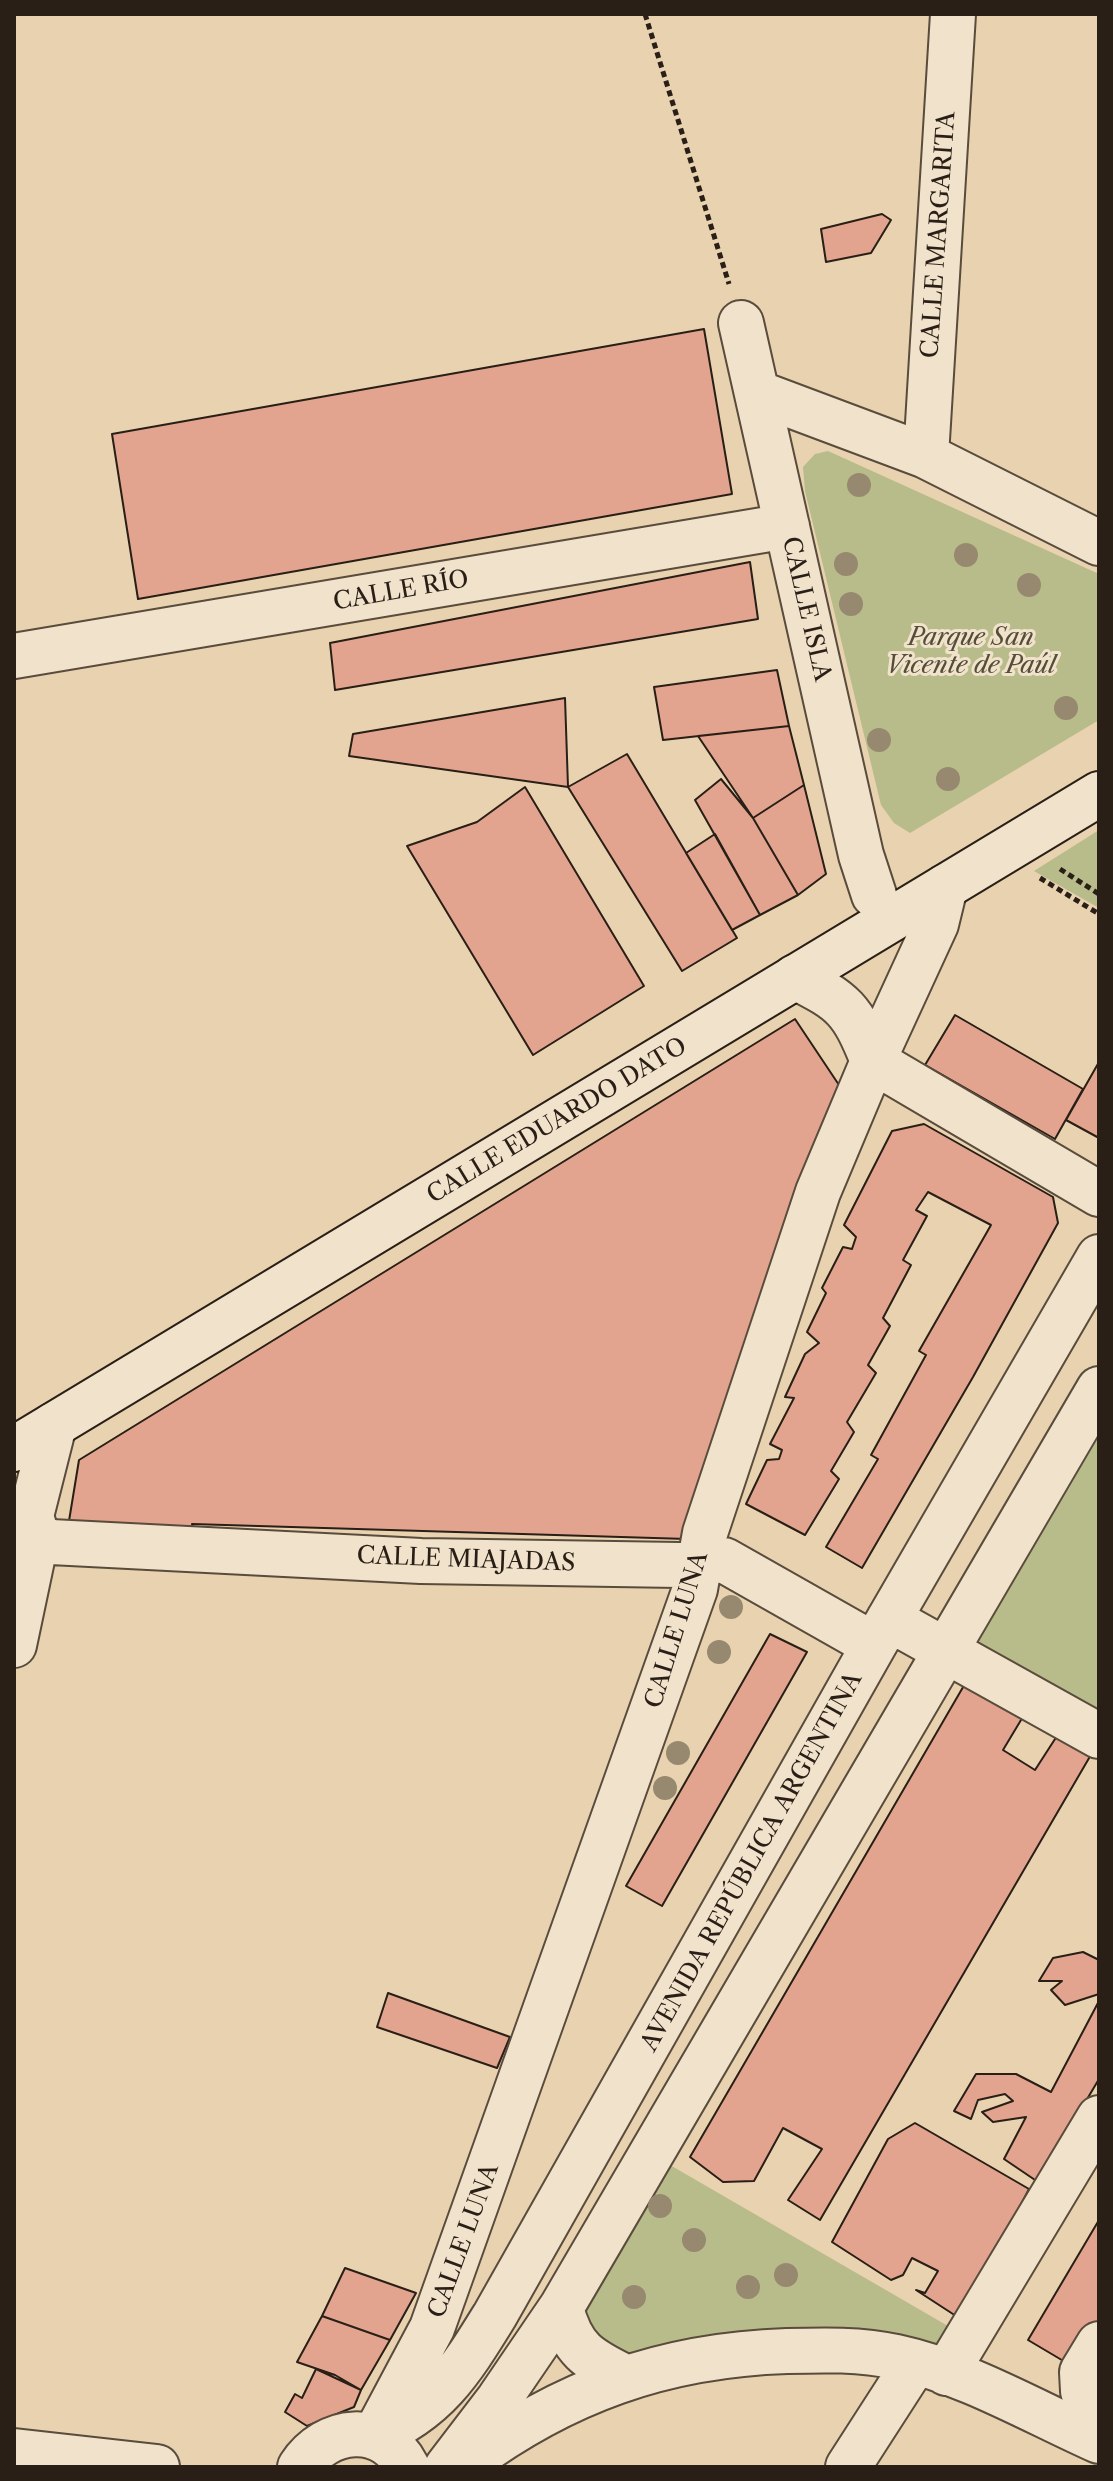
<!DOCTYPE html>
<meta charset="utf-8">
<style>
body{margin:0}
#map{position:relative;width:1113px;height:2481px;overflow:hidden;background:#e9d2b0;font-family:"Libre Caslon Text",serif}
canvas{display:block}
.frame{position:absolute;inset:0;border:16px solid #291f16;pointer-events:none}
</style>
<div id="map">
<canvas width="1113" height="2481"></canvas>
<div class="frame"></div>
</div>
<script>
const ctx = document.querySelector('canvas').getContext('2d');
ctx.lineJoin = 'round';
function fill(path, color) {
  ctx.fillStyle = color;
  ctx.fill(path, 'evenodd');
}
function trace(path, color, width, dash) {
  ctx.strokeStyle = color;
  ctx.lineWidth = width;
  ctx.lineCap = dash ? 'butt' : 'round';
  ctx.setLineDash(dash || []);
  ctx.stroke(path);
}
function drawText(font, color, halo, rows, align = 'center') {
  ctx.font = font + ' "Libre Caslon Text",serif';
  ctx.lineWidth = 6;
  ctx.setLineDash([]);
  ctx.textBaseline = 'middle';
  ctx.strokeStyle = halo;
  ctx.fillStyle = color;
  for (const [text, x, y, turn = 0] of rows) {
    ctx.save();
    ctx.translate(x, y);
    ctx.rotate((+turn || 0) * Math.PI / 180);
    ctx.textAlign = isNaN(turn) ? turn : align;
    if (halo) ctx.strokeText(text, 0, 0);
    ctx.fillText(text, 0, 0);
    ctx.restore();
  }
}
const green = new Path2D(`
 M828,451L1099,574V720L910,833L894,823L881,805L805,491L803,467L815,454Z
 M1099,830V908L1034,871Z
 M1099,1428V1714L973,1645Z
 M651,2154L967,2337L946,2373L659,2366L567,2334Z`);
const building = new Path2D(`
 M882,214L891,220L871,253L826,262L821,229Z
 M704,329L732,494L138,599L112,434Z
 M750,562L758,619L335,690L330,643Z
 M777,670L789,726L663,740L654,687Z
 M565,698L568,787L349,756L353,734Z
 M789,726L804,785L753,818L698,736Z
 M627,754L737,938L682,971L568,787Z
 M721,779L753,818L798,895L760,915L695,800Z
 M804,785L826,874L798,895L753,818Z
 M525,787L644,986L533,1055L407,846L477,822Z
 M715,834L760,915L732,930L686,853Z
 M955,1015L1083,1089L1055,1139L925,1065Z
 M795,1019L839,1085L687,1539L192,1524L194,1536L68,1527L79,1460Z
 M1099,1062V1138L1066,1120Z
 M924,1124L1053,1197L1058,1223L973,1377L862,1568L826,1547L878,1459L871,1455L926,1355L919,1351L991,1225L928,1192L916,1210L927,1216L903,1260L911,1265L883,1318L890,1326L868,1365L876,1373L847,1422L854,1432L831,1471L839,1479L805,1535L746,1504L767,1460L779,1459L782,1450L770,1444L794,1398L785,1397L805,1354L819,1343L807,1332L826,1293L822,1288L843,1247L852,1249L856,1237L844,1225L892,1131Z
 M770,1634L807,1652L662,1906L626,1886Z
 M966,1682L1033,1700L1003,1750L1035,1770L1066,1722L1099,1741L820,2220L788,2200L822,2149L783,2128L754,2181L723,2182L690,2157Z
 M1083,1952L1099,1960V1994L1065,2005L1051,1990L1062,1981H1039L1053,1958Z
 M388,1993L510,2037L497,2068L377,2027Z
 M1099,2001V2079L1038,2182L1004,2159L1026,2117L993,2122L982,2112L1013,2101L1005,2094L978,2100L971,2119L954,2111L976,2074H1016L1051,2092Z
 M915,2123L1029,2189L967,2309L956,2316L916,2290L925,2293L938,2271L912,2258L903,2275L891,2280L832,2242L888,2139Z
 M1099,2220V2344L1082,2372L1028,2340Z
 M345,2268L416,2293L390,2340L322,2316Z
 M322,2316L390,2340L361,2390L335,2375L297,2362Z
 M316,2369L361,2390L354,2407L307,2426L285,2412L295,2394L302,2398Z`);
const path = new Path2D(`
 M645,14L729,284
 M1060,869L1099,894
 M1040,878L1099,914`);
const street = new Path2D(`
 M741,323L861,855L874,895
 M758,393L926,456L1099,543
 M926,456L953,14
 M14,656L787,526
 M795,977C845,1002 852,1009 873,1061L936,924L945,887
 M14,1525L31,1516L54,1425
 M37,1536L51,1542L421,1561L679,1565L724,1560L874,1645
 M889,1619L1099,1736
 M14,1645L37,1536L31,1516
 M561,2308C572,2350 588,2359 625,2377
 M1099,2344L1082,2372L1083,2391L1099,2398
 M946,2373L1099,2118
 M374,2436C437,2410 461,2370 495,2315L874,1645L1099,1257
 M374,2437L432,2328L695,1589L705,1533L818,1192L873,1061L1099,1194
 M14,2451L157,2467
 M464,2465C563,2391 664,2355 787,2351C823,2350 861,2349 896,2357C966,2372 1034,2412 1099,2441
 M300,2467C326,2427 383,2420 407,2467
 M447,2467L499,2399L561,2308L1099,1389
 M848,2467L915,2363`);
const secondary = new Path2D(`
 M14,1449L1099,794`);
const trees = [
 [859,485],
 [966,555],
 [846,564],
 [1029,585],
 [851,604],
 [1066,708],
 [879,740],
 [948,779],
 [731,1607],
 [719,1652],
 [678,1753],
 [665,1788],
 [660,2206],
 [694,2240],
 [786,2275],
 [748,2287],
 [634,2297]
];
const streetNames = [
 ["CALLE MARGARITA",939,235,-86],
 ["CALLE RÍO",401,591,-10],
 ["CALLE ISLA",806,609,77],
 ["CALLE EDUARDO DATO",557,1121,-31],
 ["CALLE MIAJADAS",466,1560,2],
 ["CALLE LUNA",677,1630,-73],
 ["AVENIDA REPÚBLICA ARGENTINA",752,1862,-61],
 ["CALLE LUNA",464,2241,-70]
];
const parkNames = [
 ["Parque San",971,638],
 ["Vicente de Paúl",971,666]
];
fill(green, '#b8bb8a');
fill(building, '#e2a48f');
trace(building, '#291f16', 2);
trace(street, '#594c3c', 48);
trace(secondary, '#291f16', 48);
trace(path, '#291f16', 5, [6, 4]);
trace(street, '#f1e2cc', 44);
trace(secondary, '#f1e2cc', 44);
ctx.fillStyle = '#97896f';
for (const [x, y] of trees) {
  ctx.beginPath();
  ctx.arc(x, y, 12, 0, 2 * Math.PI);
  ctx.fill();
}
drawText('24px', '#291f16', '#f1e2cc', streetNames);
drawText('italic 24px', '#544e39', '#f1e2cc', parkNames);
</script>
